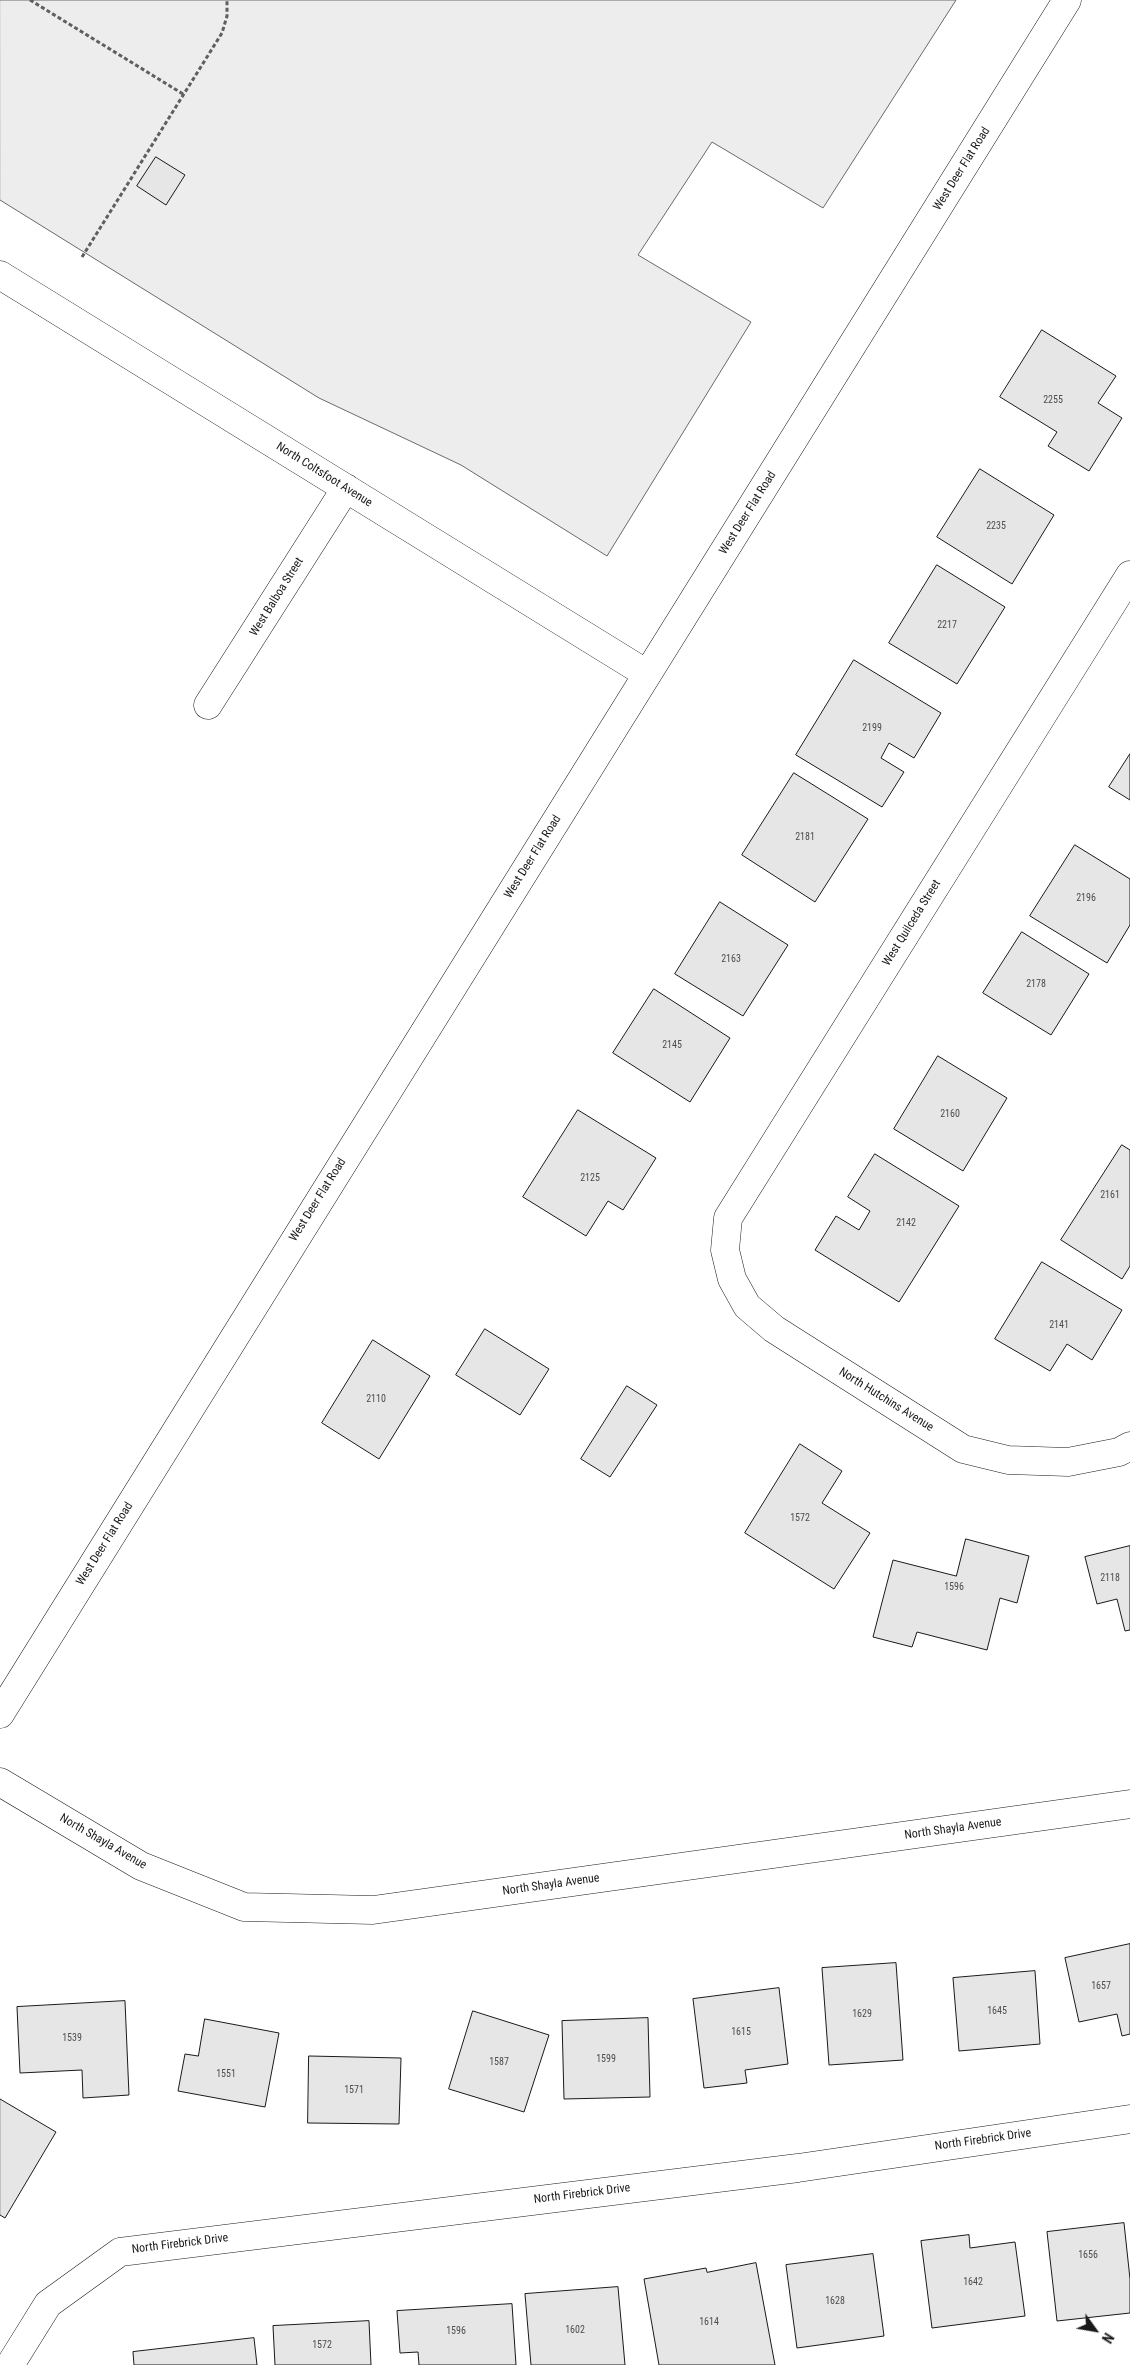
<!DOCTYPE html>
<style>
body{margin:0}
#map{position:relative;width:1130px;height:2365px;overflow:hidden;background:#fff;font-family:"Roboto Condensed",sans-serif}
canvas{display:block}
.north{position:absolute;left:1070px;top:2305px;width:50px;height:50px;-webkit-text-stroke:4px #fff;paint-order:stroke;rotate:122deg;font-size:14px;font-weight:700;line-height:20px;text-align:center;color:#1a1a1a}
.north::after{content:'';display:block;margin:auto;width:18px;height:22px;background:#1a1a1a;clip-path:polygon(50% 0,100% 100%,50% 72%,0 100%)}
</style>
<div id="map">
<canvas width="1130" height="2365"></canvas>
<div class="north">N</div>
</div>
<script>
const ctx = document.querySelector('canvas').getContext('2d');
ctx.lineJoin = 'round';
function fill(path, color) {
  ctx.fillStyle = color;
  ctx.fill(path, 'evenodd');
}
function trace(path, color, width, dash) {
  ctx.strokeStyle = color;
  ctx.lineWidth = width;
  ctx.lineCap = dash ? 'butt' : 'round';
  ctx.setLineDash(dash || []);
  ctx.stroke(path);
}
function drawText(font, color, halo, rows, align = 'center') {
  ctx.font = font + ' "Roboto Condensed",sans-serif';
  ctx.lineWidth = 4;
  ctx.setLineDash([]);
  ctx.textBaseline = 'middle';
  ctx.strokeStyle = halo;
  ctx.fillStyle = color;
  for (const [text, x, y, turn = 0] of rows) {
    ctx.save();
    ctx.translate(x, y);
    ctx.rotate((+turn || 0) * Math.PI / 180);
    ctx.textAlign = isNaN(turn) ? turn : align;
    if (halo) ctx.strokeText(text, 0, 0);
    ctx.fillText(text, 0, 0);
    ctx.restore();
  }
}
const built = new Path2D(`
 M0,0H956L823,208L712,142L638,255L751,322L607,556L461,465L319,398L0,200Z`);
const building = new Path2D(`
 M156,157L185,175L166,205L137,186Z
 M1042,330L1116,376L1098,403L1122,418L1089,471L1048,446L1057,432L1000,397Z
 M980,469L1054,515L1012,584L937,537Z
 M937,565L1005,607L957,684L889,643Z
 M854,660L941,713L914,758L889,743L881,758L904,772L882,807L796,755Z
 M1130,754V800L1109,787Z
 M794,773L868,819L815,902L742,855Z
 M1075,845L1130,879V925L1107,963L1030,916Z
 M720,902L788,945L743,1016L675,974Z
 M1022,932L1089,974L1051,1035L983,993Z
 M654,989L730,1038L690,1102L613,1053Z
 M938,1056L1007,1098L963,1171L894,1129Z
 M578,1110L656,1158L623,1210L608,1201L586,1236L523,1197Z
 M1122,1145L1130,1150V1266L1122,1279L1061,1240Z
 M875,1154L959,1206L899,1302L815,1250L836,1216L859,1230L870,1211L848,1197Z
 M1042,1262L1122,1310L1092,1360L1067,1344L1050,1371L995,1339Z
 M485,1329L549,1369L520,1415L456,1375Z
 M373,1340L430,1376L379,1459L322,1423Z
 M627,1386L657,1405L610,1477L581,1459Z
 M800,1444L842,1471L822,1503L870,1533L834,1589L745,1533Z
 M966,1539L1029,1556L1017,1603L1000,1598L987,1650L917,1632L912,1647L873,1637L893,1560L956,1576Z
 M1130,1546V1630L1125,1631L1117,1599L1097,1604L1085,1557Z
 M1130,1944V2034L1122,2036L1117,2014L1079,2022L1065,1958Z
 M896,1963L903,2060L829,2065L822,1968Z
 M1035,1971L1040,2044L959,2051L953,1978Z
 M779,1988L788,2064L745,2070L747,2083L704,2088L693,1999Z
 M125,2001L129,2095L83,2098L82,2070L20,2073L17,2007Z
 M473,2011L549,2035L524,2112L449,2089Z
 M648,2018L650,2097L564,2099L562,2021Z
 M205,2019L279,2033L265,2107L178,2091L185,2054L198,2056Z
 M309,2056L401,2058L399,2124L308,2123Z
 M0,2099L56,2132L5,2218L0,2215Z
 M1124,2223L1130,2279V2313L1057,2321L1047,2232Z
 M969,2235L970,2248L1015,2242L1025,2316L932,2328L921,2241Z
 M873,2254L884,2336L797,2348L786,2265Z
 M756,2263L775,2365H659L644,2279L706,2268L707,2272Z
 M618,2287L625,2365H531L525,2294Z
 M512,2304L516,2365H419L418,2352L400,2353L397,2311Z
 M369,2321L371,2365H275L273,2326Z
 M254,2338L257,2365H134L133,2352Z`);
const path = new Path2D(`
 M30,0L183,94
 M82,257L222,33L227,16V0`);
const minor = new Path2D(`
 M0,275L647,674
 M1130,575L728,1218L725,1250L732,1279L747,1306L774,1329L963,1449L1008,1460L1068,1462L1119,1452L1130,1446
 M208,705L346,488
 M10,2365L48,2304L120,2252L798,2168L1130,2119`);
const tertiary = new Path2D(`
 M0,1714L1067,0
 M0,1782L141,1866L244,1907L373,1910L1130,1804`);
const numberNames = [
 ["2255",1053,400],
 ["2235",996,526],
 ["2217",947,625],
 ["2199",872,728],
 ["2181",805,837],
 ["2196",1086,898],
 ["2163",731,959],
 ["2178",1036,984],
 ["2145",672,1045],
 ["2160",950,1114],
 ["2125",590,1178],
 ["2161",1110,1195],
 ["2142",906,1223],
 ["2141",1059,1325],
 ["2110",376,1399],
 ["1572",800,1518],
 ["2118",1110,1578],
 ["1596",954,1587],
 ["1657",1101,1986],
 ["1645",997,2011],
 ["1629",862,2014],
 ["1615",741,2032],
 ["1539",72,2038],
 ["1599",606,2059],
 ["1587",499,2062],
 ["1551",226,2074],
 ["1571",354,2090],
 ["1656",1088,2255],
 ["1642",973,2282],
 ["1628",835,2301],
 ["1614",709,2322],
 ["1602",575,2330],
 ["1596",456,2331],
 ["1572",322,2345]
];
const streetNames = [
 ["West Deer Flat Road",962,169,-58],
 ["North Coltsfoot Avenue",324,475,32],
 ["West Deer Flat Road",748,513,-58],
 ["West Balboa Street",277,597,-58],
 ["West Deer Flat Road",533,857,-58],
 ["West Quilceda Street",912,923,-58],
 ["West Deer Flat Road",318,1200,-58],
 ["North Hutchins Avenue",886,1400,32],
 ["West Deer Flat Road",105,1544,-58],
 ["North Shayla Avenue",953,1829,-8],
 ["North Shayla Avenue",103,1842,30],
 ["North Shayla Avenue",551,1885,-8],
 ["North Firebrick Drive",983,2140,-8],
 ["North Firebrick Drive",582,2194,-7],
 ["North Firebrick Drive",180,2244,-7]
];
fill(built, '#ededed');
trace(built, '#6a6a6a', 1);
fill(building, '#e6e6e6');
trace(building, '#1a1a1a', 1);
trace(minor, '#1a1a1a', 29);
trace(tertiary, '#1a1a1a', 29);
trace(path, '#5f5f5f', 3, [4, 2.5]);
trace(minor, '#fff', 28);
trace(tertiary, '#fff', 28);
drawText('10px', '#4d4d4d', null, numberNames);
drawText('12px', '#1a1a1a', '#fff', streetNames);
</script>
